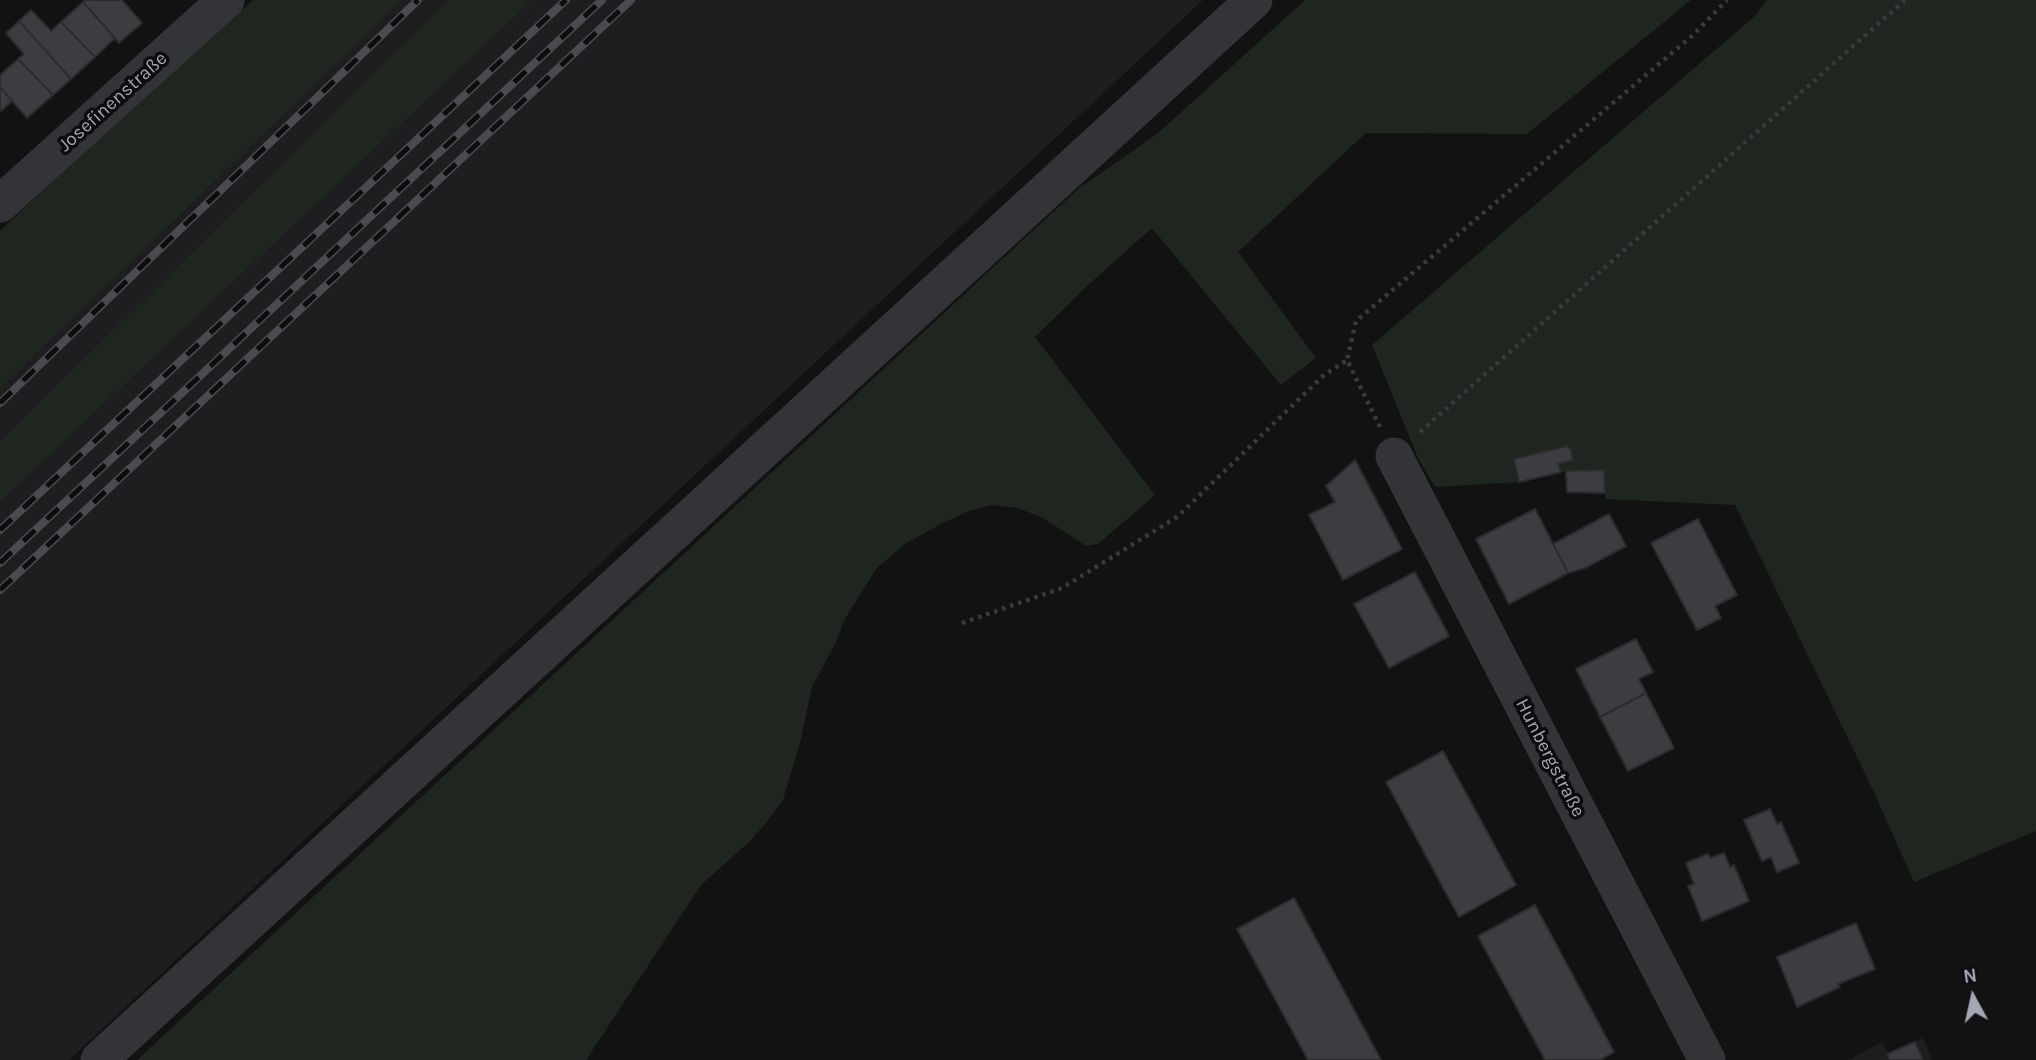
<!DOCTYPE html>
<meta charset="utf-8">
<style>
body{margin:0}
#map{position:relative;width:2036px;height:1060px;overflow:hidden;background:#121213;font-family:Karla,sans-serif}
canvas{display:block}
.north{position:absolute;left:1938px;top:962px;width:70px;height:70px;-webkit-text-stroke:5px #0d0d0e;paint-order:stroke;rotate:352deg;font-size:19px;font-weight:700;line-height:28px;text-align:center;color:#a3a8b4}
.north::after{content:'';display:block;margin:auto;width:24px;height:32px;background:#a3a8b4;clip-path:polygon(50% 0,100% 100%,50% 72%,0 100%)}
</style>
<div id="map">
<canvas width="2036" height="1060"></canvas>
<div class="north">N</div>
</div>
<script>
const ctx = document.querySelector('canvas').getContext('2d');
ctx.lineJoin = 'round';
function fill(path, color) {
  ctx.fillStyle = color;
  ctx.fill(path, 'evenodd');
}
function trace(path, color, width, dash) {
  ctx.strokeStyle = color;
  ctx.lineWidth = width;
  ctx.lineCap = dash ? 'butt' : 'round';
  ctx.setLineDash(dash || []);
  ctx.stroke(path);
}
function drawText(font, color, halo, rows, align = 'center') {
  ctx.font = font + ' Karla,sans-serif';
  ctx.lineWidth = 7;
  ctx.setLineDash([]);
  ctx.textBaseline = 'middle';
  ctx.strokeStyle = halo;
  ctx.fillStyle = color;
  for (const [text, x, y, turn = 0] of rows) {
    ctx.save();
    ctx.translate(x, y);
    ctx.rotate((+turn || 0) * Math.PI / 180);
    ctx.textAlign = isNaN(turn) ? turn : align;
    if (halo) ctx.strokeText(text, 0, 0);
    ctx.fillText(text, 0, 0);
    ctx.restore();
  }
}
const built = new Path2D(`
 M403,0H448L0,441V389Z
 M533,0H1203L69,1060H0V502Z
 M1923,1038L1932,1060H1848L1882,1042L1888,1054Z`);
const green = new Path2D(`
 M253,0H403L0,389V231L120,117Z
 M448,0H533L0,502V441Z
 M1305,0H1691L1527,134L1366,133L1238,252L1316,358L1281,385L1152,228L1087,286L1035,337L1155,495L1098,544L1086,546L1043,518L1018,508L992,505L969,511L941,524L905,544L877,568L845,619L835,644L812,687L801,739L783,800L765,824L750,841L701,885L586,1060H137L1078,189L1157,134Z
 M1766,0H2036V831L1914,882L1872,788L1735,505L1605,499L1604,470L1561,472L1558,464L1573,460L1571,450L1567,446L1514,459L1519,482L1435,487L1418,458L1372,345L1756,15Z`);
const building = new Path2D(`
 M86,0H122L142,23L119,43L83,2Z
 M83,2L115,38L95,57L61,22Z
 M31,10L51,31L61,22L95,57L71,79L19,21Z
 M19,21L71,79L53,95L18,59L24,54L6,33Z
 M18,59L53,95L27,118L0,87V75Z
 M0,87L12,101L1,111L0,109Z
 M1567,446L1571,450L1573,460L1558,464L1561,472L1519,482L1514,459Z
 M1355,460L1402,549L1343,580L1309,515L1335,502L1326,486Z
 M1604,470L1605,493L1567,492L1566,471Z
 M1535,509L1568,573L1509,604L1476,539Z
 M1609,514L1626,546L1585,568L1568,573L1553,544Z
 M1698,519L1737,595L1715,606L1721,618L1697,630L1651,543Z
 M1415,572L1449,636L1389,668L1354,604Z
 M1636,639L1653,672L1639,679L1646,693L1600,717L1576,669Z
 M1646,693L1674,748L1628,771L1600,717Z
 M1443,751L1516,885L1459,917L1386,782Z
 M1770,809L1777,824L1781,822L1799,863L1777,872L1771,857L1762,861L1744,820Z
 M1724,853L1730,867L1734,865L1749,901L1702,921L1688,886L1694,884L1686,863L1708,854L1710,858Z
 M1294,898L1381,1060H1308L1237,929Z
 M1535,905L1614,1052L1600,1060H1545L1478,936Z
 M1856,923L1875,969L1838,984L1840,987L1797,1007L1777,957Z
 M1915,1042L1923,1060H1890L1887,1054Z`);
const path = new Path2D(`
 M1380,427L1347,360L1356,321L1692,36L1727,0
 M1420,432L1905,0
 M962,623L1062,588L1177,517L1323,376L1347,360`);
const minor = new Path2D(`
 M0,204L226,0
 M1394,456L1707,1060
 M99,1060L1254,0`);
const rail = new Path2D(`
 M0,403L418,0
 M0,530L566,0
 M0,563L602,0
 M0,590L631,0`);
const streetNames = [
 ["Josefinenstraße",113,102,-42],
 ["Hunbergstraße",1550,758,63]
];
fill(built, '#1e1e20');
fill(green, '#1e261f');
fill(building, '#3c3d40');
trace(building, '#2c2c2f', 2);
trace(path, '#393a3f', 4.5, [3.5, 5]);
trace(minor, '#333438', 37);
trace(rail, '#4a4b51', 8);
trace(rail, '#0d0d0e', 5, [16]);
drawText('19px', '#a3a8b4', '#0d0d0e', streetNames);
</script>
